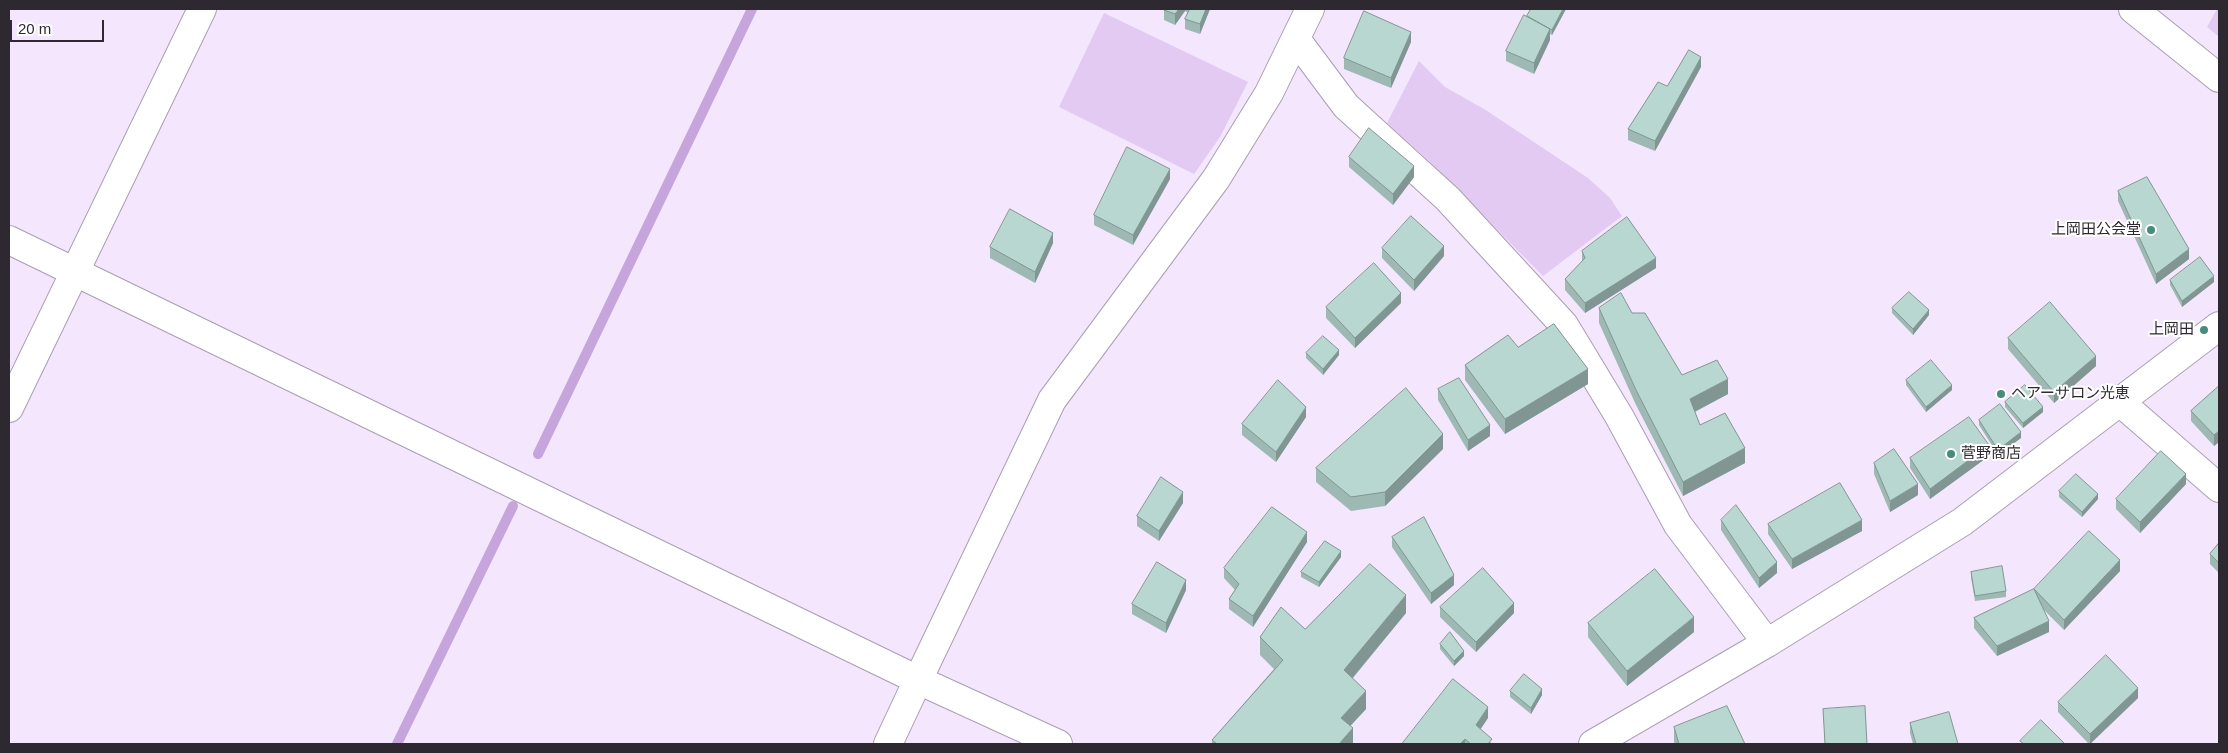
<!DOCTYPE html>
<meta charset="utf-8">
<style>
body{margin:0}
#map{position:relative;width:2228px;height:753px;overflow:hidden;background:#f3e6fd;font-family:Arial,sans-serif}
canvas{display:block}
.frame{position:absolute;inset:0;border:10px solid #2e2931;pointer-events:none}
.scale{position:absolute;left:10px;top:20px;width:94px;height:22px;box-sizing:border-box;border:2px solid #2e2931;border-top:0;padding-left:6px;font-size:15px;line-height:18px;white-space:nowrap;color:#2e2931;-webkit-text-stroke:4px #fff;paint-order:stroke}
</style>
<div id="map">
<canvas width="2228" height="753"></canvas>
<div class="frame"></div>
<div class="scale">20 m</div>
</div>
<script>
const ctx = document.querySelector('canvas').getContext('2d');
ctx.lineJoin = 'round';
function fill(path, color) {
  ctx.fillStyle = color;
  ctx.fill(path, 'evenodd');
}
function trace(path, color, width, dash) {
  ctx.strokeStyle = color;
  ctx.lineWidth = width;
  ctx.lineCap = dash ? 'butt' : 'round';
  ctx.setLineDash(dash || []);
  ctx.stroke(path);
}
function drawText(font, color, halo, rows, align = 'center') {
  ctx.font = font + ' Arial,"Noto Sans JP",sans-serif';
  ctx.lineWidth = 4;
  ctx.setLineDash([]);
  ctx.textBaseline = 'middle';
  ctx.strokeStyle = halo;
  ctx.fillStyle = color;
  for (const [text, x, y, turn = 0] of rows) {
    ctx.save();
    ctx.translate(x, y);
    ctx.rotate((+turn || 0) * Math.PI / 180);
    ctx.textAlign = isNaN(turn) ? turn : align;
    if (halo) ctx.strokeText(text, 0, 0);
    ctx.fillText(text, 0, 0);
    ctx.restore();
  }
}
const green = new Path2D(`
 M2217,9H2219V37L2207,27Z
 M1104,13L1248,82L1220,137L1194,174L1059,107Z
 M1419,61L1445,87L1484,109L1588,178L1610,198L1622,216L1543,276L1427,159L1387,123Z`);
const stream = new Path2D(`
 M538,454L752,9
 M397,744L513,506`);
const street = new Path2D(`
 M1296,39L1346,106L1448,199L1564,325L1619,416L1678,525L1767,643
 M9,240L918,680L1058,744
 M2120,402L2219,488
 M9,408L202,9
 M888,744L918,680`);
const secondary = new Path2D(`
 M2133,9L2219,78
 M918,680L1052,400L1216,179L1269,93L1310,9
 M1593,744L1767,643L1962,522L2219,326`);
const wall = new Path2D(`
 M1164,9H1210L1200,34L1185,29V19L1188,13L1185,11L1175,25L1164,20Z
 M1531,9H1566L1552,35L1550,34V40L1534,74L1506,61V51L1527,17Z
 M1411,42L1391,88L1344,69V58Z
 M1701,67L1655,151L1628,140V129L1667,86Z
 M1349,157L1414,177L1393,205L1349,167Z
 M1170,179L1133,245L1094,225V215Z
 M2118,191L2189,259L2156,284L2118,201Z
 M1053,243L1035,283L990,258V247Z
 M1382,248L1444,256L1414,291L1382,258Z
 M1582,251L1656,268L1585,313L1565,290V279L1582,262Z
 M2170,280L2214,282L2182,307L2170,285Z
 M1401,303L1355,348L1326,318V307Z
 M1599,308L1632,313L1682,375L1728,394L1695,412L1700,425L1745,463L1683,496L1636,405L1599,323Z
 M1892,308L1929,315L1913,335L1892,313Z
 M2008,338L2096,366L2054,403L2008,349Z
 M1518,347L1588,384L1505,434L1465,380V365Z
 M1306,353L1339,355L1323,375L1306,358Z
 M1906,380L1952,390L1926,412L1906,385Z
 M2219,386V442L2214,446L2191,421V411Z
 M1438,389L1490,436L1468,451L1438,400Z
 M2005,402L2043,412L2023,428L2005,407Z
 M1306,417L1276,462L1242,435V424Z
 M1979,420L2021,438L1998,455L1979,425Z
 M1443,449L1385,506L1351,511L1316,482V468Z
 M1989,456L1930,499L1910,468V458Z
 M1874,463L1918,495L1890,512L1874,474Z
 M2186,484L2140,533L2116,509V499Z
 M2059,491L2098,499L2082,517L2059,497Z
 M1183,503L1159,541L1137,526V516Z
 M1721,520L1777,573L1759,588L1721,530Z
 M1768,524L1862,531L1792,569L1768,534Z
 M1392,537L1454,585L1431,604L1392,547Z
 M1307,542L1253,627L1229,609V599L1235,590L1224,578V568Z
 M2219,543V573L2210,564V554Z
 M1341,557L1319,587L1301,577V572Z
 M2120,571L2064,630L2043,609L2049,632L1997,656L1974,628V618L2034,589Z
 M1971,572L2006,591V597L1975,601L1971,577Z
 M1186,590L1166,633L1132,614V604Z
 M1440,607L1514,613L1476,652L1440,617Z
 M1406,613L1353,678L1366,709L1350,726L1353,744H1212V740L1274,669L1260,655V637L1305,629Z
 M1588,623L1694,632L1627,686L1588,637Z
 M1440,644L1464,656L1454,666L1440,649Z
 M1510,691L1542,695L1531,714L1510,697Z
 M2138,698L2090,744H2089L2058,712V702Z
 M1823,709L1867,744H1825Z
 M1488,718L1480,729L1492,744H1402Z
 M1910,723L1958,744H1913L1910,733Z
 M1674,727L1745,744H1675L1674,742Z`);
const shadedWall = new Path2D(`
 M1179,9H1185V11L1175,25V14Z
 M1206,9H1210L1200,34V24Z
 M1563,9H1566L1552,35V30Z
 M1550,29V40L1534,74V63Z
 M1411,32V42L1391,88V78Z
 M1701,57V67L1655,151V141Z
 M1414,166V177L1393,205V194Z
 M1170,169V179L1133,245V235Z
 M1053,233V243L1035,283V272Z
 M1444,246V256L1414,291V280Z
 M2189,249V259L2156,284V274Z
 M1656,258V268L1585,313V303Z
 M2214,276V282L2182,307V301Z
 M1401,293V303L1355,348V338Z
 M1929,310V315L1913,335V329Z
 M1339,350V355L1323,375V369Z
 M2096,356V366L2054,403V392Z
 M1588,369V384L1505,434V419Z
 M1728,379V394L1690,414V399Z
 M1952,385V390L1926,412V407Z
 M1306,407V417L1276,462V452Z
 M2043,407V412L2023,428V423Z
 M1490,425V436L1468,451V440Z
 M2219,431V442L2214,446V435Z
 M2021,432V438L1998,455V450Z
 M1443,434V449L1385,506V492Z
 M1989,445V456L1930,499V489Z
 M1745,448V463L1683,496V482Z
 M2186,474V484L2140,533V522Z
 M1918,484V495L1890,512V501Z
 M1183,492V503L1159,541V531Z
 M2098,494V499L2082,517V512Z
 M1862,520V531L1792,569V559Z
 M1307,532V542L1253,627V616Z
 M1341,551V557L1319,587V582Z
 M2120,560V571L2064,630V620Z
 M1777,562V573L1759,588V578Z
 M1454,575V585L1431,604V593Z
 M1186,580V590L1166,633V623Z
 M1406,595V613L1344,688V670Z
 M1514,603V613L1476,652V642Z
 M1694,617V632L1627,686V671Z
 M2049,621V632L1997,656V646Z
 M1464,651V656L1454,666V661Z
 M2138,688V698L2090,744V734Z
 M1542,689V695L1531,714V708Z
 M1366,691V709L1341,736V718Z
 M1488,707V718L1476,736V725Z
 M1353,728V744H1339Z
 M1465,739V744H1460Z`);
const building = new Path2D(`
 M1164,9H1179L1175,14L1164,10Z
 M1190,9H1206L1200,24L1185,19Z
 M1531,9H1563L1552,30L1527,16Z
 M1364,11L1411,32L1391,78L1344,58Z
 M1524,15L1550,29L1534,63L1506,51Z
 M1689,50L1701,57L1655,141L1628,129L1658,82L1667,86Z
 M1369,128L1414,166L1393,194L1349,157Z
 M1127,147L1170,169L1133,235L1094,215Z
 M2147,177L2189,249L2156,274L2118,191Z
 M1010,209L1053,233L1035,272L990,247Z
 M1411,216L1444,246L1414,280L1382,248Z
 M1627,217L1656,258L1585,303L1565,279L1585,258L1582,251Z
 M2200,257L2214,276L2182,301L2170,280Z
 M1374,263L1401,293L1355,338L1326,307Z
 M1909,292L1929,310L1913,329L1892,308Z
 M1621,293L1632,313H1645L1682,375L1717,360L1728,379L1690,399L1700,425L1725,413L1745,448L1683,482L1636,390L1599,308Z
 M2050,302L2096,356L2054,392L2008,338Z
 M1554,324L1588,369L1505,419L1465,365L1508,335L1518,347Z
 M1323,336L1339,350L1323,369L1306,353Z
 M1931,360L1952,385L1926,407L1906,380Z
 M1459,378L1490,425L1468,440L1438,389Z
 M1278,380L1306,407L1276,452L1242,424Z
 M2025,385L2043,407L2023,423L2005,402Z
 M2219,386V431L2214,435L2191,411Z
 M1406,388L1443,434L1385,492L1351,497L1316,468Z
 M2000,404L2021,432L1998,450L1979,420Z
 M1969,417L1989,445L1930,489L1910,458Z
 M1894,449L1918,484L1890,501L1874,463Z
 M2161,451L2186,474L2140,522L2116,499Z
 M2076,474L2098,494L2082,512L2059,491Z
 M1161,477L1183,492L1159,531L1137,516Z
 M1840,483L1862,520L1792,559L1768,524Z
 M1736,505L1777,562L1759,578L1721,520Z
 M1272,507L1307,532L1253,616L1229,599L1239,584L1224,568Z
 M1424,517L1454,575L1431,593L1392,537Z
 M2089,531L2120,560L2064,620L2034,589Z
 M1325,541L1341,551L1319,582L1301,572Z
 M2219,543V563L2210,554Z
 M1157,562L1186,580L1166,623L1132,604Z
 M1370,564L1406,595L1344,670L1366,691L1341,718L1353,728L1339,744H1217L1212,740L1283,660L1260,637L1281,607L1305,629Z
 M2002,566L2006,591L1975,596L1971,572Z
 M1483,568L1514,603L1476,642L1440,607Z
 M1655,569L1694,617L1627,671L1588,623Z
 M2034,589L2049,621L1997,646L1974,618Z
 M1450,632L1464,651L1454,661L1440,644Z
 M2106,655L2138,688L2090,734L2058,702Z
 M1524,674L1542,689L1531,708L1510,691Z
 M1453,679L1488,707L1476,725L1492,739L1488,744H1471L1465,739L1460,744H1402Z
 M1727,706L1745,744H1679L1674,727Z
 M1865,706L1867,744H1825L1823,709Z
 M1949,712L1958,744H1916L1910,723Z
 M2041,720L2065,744H2024L2020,741Z`);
const markers = [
 [2151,230,5,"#478a7e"],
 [2204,330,5,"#478a7e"],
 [2001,394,5,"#478a7e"],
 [1951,454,5,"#478a7e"]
];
const poiNames = [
 ["上岡田公会堂",2141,230],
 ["上岡田",2194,330],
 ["ヘアーサロン光恵",2011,394,"left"],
 ["菅野商店",1961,454,"left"]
];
fill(green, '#e2caf2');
trace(stream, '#c6a5dc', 10);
trace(street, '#aa9eb3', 30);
trace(secondary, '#aa9eb3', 30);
trace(street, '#fff', 28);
trace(secondary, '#fff', 28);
fill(wall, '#9eb9b3');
fill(shadedWall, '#819692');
fill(building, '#b8d7d0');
trace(building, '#819692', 1);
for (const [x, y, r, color] of markers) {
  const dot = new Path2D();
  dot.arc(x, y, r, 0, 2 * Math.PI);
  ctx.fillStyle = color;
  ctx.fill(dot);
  trace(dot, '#fff', 2);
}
drawText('15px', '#2e2931', '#fff', poiNames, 'right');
</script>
